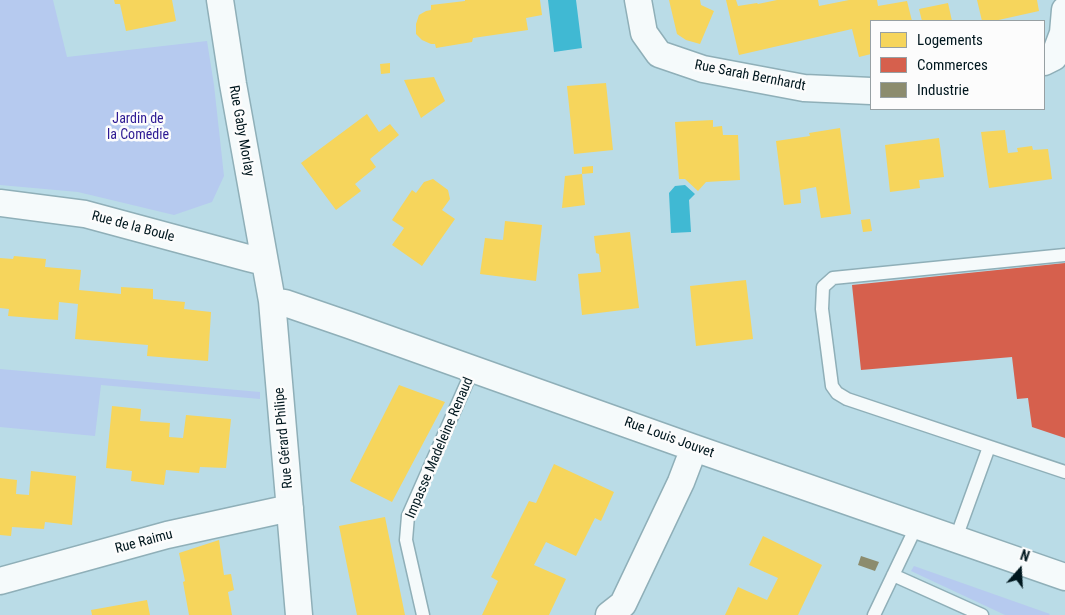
<!DOCTYPE html>
<meta charset="utf-8">
<style>
body{margin:0}
#map{position:relative;width:1065px;height:615px;overflow:hidden;background:#badce7;font-family:"Roboto Condensed",sans-serif}
canvas{display:block}
.legend{position:absolute;left:870px;top:20px;width:175px;height:90px;box-sizing:border-box;background:#fcfcfc;border:1px solid #97a0a3;margin:0;padding:6px 9px;list-style:none;font-size:15px;color:#00171e}
.legend li{display:flex;align-items:center;gap:10px;height:25px}
.legend b{width:25px;border:1px solid #97a0a3}
.north{position:absolute;left:995px;top:545px;width:50px;height:50px;-webkit-text-stroke:4px #fcfcfc;paint-order:stroke;rotate:19deg;font-size:14px;font-weight:700;line-height:20px;text-align:center;color:#00171e}
.north::after{content:'';display:block;margin:auto;width:18px;height:22px;background:#00171e;clip-path:polygon(50% 0,100% 100%,50% 72%,0 100%)}
</style>
<div id="map">
<canvas width="1065" height="615"></canvas>
<ul class="legend">
<li><b style="height:14px;background:#f6d55c"></b>Logements</li>
<li><b style="height:14px;background:#d6604d"></b>Commerces</li>
<li><b style="height:14px;background:#8c8c6e"></b>Industrie</li>
</ul>
<div class="north">N</div>
</div>
<script>
const ctx = document.querySelector('canvas').getContext('2d');
ctx.lineJoin = 'round';
function fill(path, color) {
  ctx.fillStyle = color;
  ctx.fill(path, 'evenodd');
}
function trace(path, color, width, dash) {
  ctx.strokeStyle = color;
  ctx.lineWidth = width;
  ctx.lineCap = dash ? 'butt' : 'round';
  ctx.setLineDash(dash || []);
  ctx.stroke(path);
}
function drawText(font, color, halo, rows, align = 'center') {
  ctx.font = font + ' "Roboto Condensed",sans-serif';
  ctx.lineWidth = 5;
  ctx.setLineDash([]);
  ctx.textBaseline = 'middle';
  ctx.strokeStyle = halo;
  ctx.fillStyle = color;
  for (const [text, x, y, turn = 0] of rows) {
    ctx.save();
    ctx.translate(x, y);
    ctx.rotate((+turn || 0) * Math.PI / 180);
    ctx.textAlign = isNaN(turn) ? turn : align;
    if (halo) ctx.strokeText(text, 0, 0);
    ctx.fillText(text, 0, 0);
    ctx.restore();
  }
}
const green = new Path2D(`
 M0,0H53L67,57L207,41L214,85L224,176L212,202L174,215L78,192L0,185Z
 M0,369L260,392V399L101,385L95,436L0,427Z
 M914,566L1050,614L1049,615H1005L911,571Z`);
const water = new Path2D(`
 M548,0H576L582,48L554,52Z
 M685,185L695,194L689,200L691,232L671,233L669,193L675,186Z`);
const homes = new Path2D(`
 M114,0H172L176,21L126,31L120,4H115Z
 M465,0H540L542,15L526,18L528,30L473,38L472,42L436,48L435,44H431L422,40L416,34V24L419,15L426,11L431,10V5L465,1Z
 M669,0H700L701,5L714,11L700,44L686,40L677,34Z
 M726,0H736L738,6L757,3L758,4L777,0H818L819,6L849,0H877L878,6L907,1L912,21H871V54L859,57L852,29L739,55Z
 M977,0H1037L1039,11L994,21H982Z
 M948,3L952,21H922L919,9Z
 M390,63V73L381,74L380,64Z
 M434,77L445,101L421,118L404,80Z
 M606,83L613,150L574,154L567,86Z
 M367,114L379,132L390,124L399,135L370,159L376,167L355,184L361,191L336,210L301,163Z
 M713,120V127L722,126L723,135H738L740,180L706,182L698,191L685,179H679L675,122Z
 M840,128L851,214L821,218L816,187L800,190L801,203L784,205L776,141L810,136L809,133Z
 M1005,130L1008,153L1018,152L1017,148L1032,146L1033,150L1048,149L1052,179L989,188L981,132Z
 M939,138L944,177L919,180L920,188L890,192L885,145Z
 M593,166V173L582,174L585,205L562,208L565,176L582,174V167Z
 M433,179L448,190L450,199L442,210L455,219L422,266L392,245L404,228L392,220L412,190L416,193L424,182Z
 M870,219L872,231L863,232L861,220Z
 M505,221L542,225L536,281L480,274L485,238L503,240Z
 M630,232L639,308L582,315L578,274L601,272L599,254L596,253L594,236Z
 M14,256L46,259L45,267L81,270L79,290L121,294V287L153,289V299L185,302L184,309L211,312L208,361L147,356L148,345L75,339L78,304L59,302L58,320L8,316L9,309L0,308V258L13,259Z
 M746,280L753,339L696,346L690,286Z
 M399,385L445,402L392,502L350,481Z
 M112,406L141,409L140,421L170,423L169,437L183,438L186,415L231,419L226,468L200,467L199,473L166,470L164,485L131,481L132,471L106,468Z
 M554,464L614,492L601,521L595,518L576,556L546,542L534,565L566,579L549,615H482L498,581L491,577L529,501L536,503Z
 M31,471L76,476L72,525L45,522L44,529L12,527L11,536L0,535V478L17,480L16,494L29,495Z
 M385,517L405,615H357L339,526Z
 M763,536L822,565L798,615H725L738,587L767,600L778,578L749,565Z
 M219,540L224,575L231,574L234,590L228,592L232,615H189L183,582L185,581L179,553Z
 M147,600L150,615H92L91,610Z`);
const shops = new Path2D(`
 M1065,263V438L1032,427L1028,398L1017,399L1012,357L861,370L852,285Z`);
const industry = new Path2D(`
 M861,556L879,562L875,571L858,565Z`);
const lane = new Path2D(`
 M1065,255L833,278L823,287L822,309L832,386L837,393L847,399L1065,472
 M956,538L989,447
 M893,575L982,615
 M423,615L406,540L408,516L473,369
 M874,615L917,525`);
const street = new Path2D(`
 M220,0L233,84L272,301L299,615
 M638,0L644,33L659,54L703,69L804,88L871,91
 M1044,62L1054,57L1063,33L1065,10
 M0,203L85,214L248,258L264,262
 M272,301L285,303L349,325L694,448L1065,577
 M0,581L167,535L290,508
 M609,615L623,604L681,482L694,448`);
const streetNames = [
 ["Rue Sarah Bernhardt",750,76,11],
 ["Rue Gaby Morlay",241,131,80],
 ["Rue de la Boule",133,227,15],
 ["Rue Gérard Philipe",284,438,-95],
 ["Rue Louis Jouvet",669,438,20],
 ["Impasse Madeleine Renaud",440,448,-67],
 ["Rue Raimu",144,542,-15]
];
const parkNames = [
 ["Jardin de",138,119],
 ["la Comédie",138,135]
];
fill(green, '#b6caef');
fill(water, '#40b9d3');
fill(homes, '#f6d55c');
fill(shops, '#d6604d');
fill(industry, '#8c8c6e');
trace(lane, '#8fafb8', 15);
trace(street, '#8fafb8', 29);
trace(lane, '#f5fafb', 12);
trace(street, '#f5fafb', 26);
drawText('14px', '#00171e', '#fcfcfc', streetNames);
drawText('14px', '#2d1a93', '#fcfcfc', parkNames);
</script>
